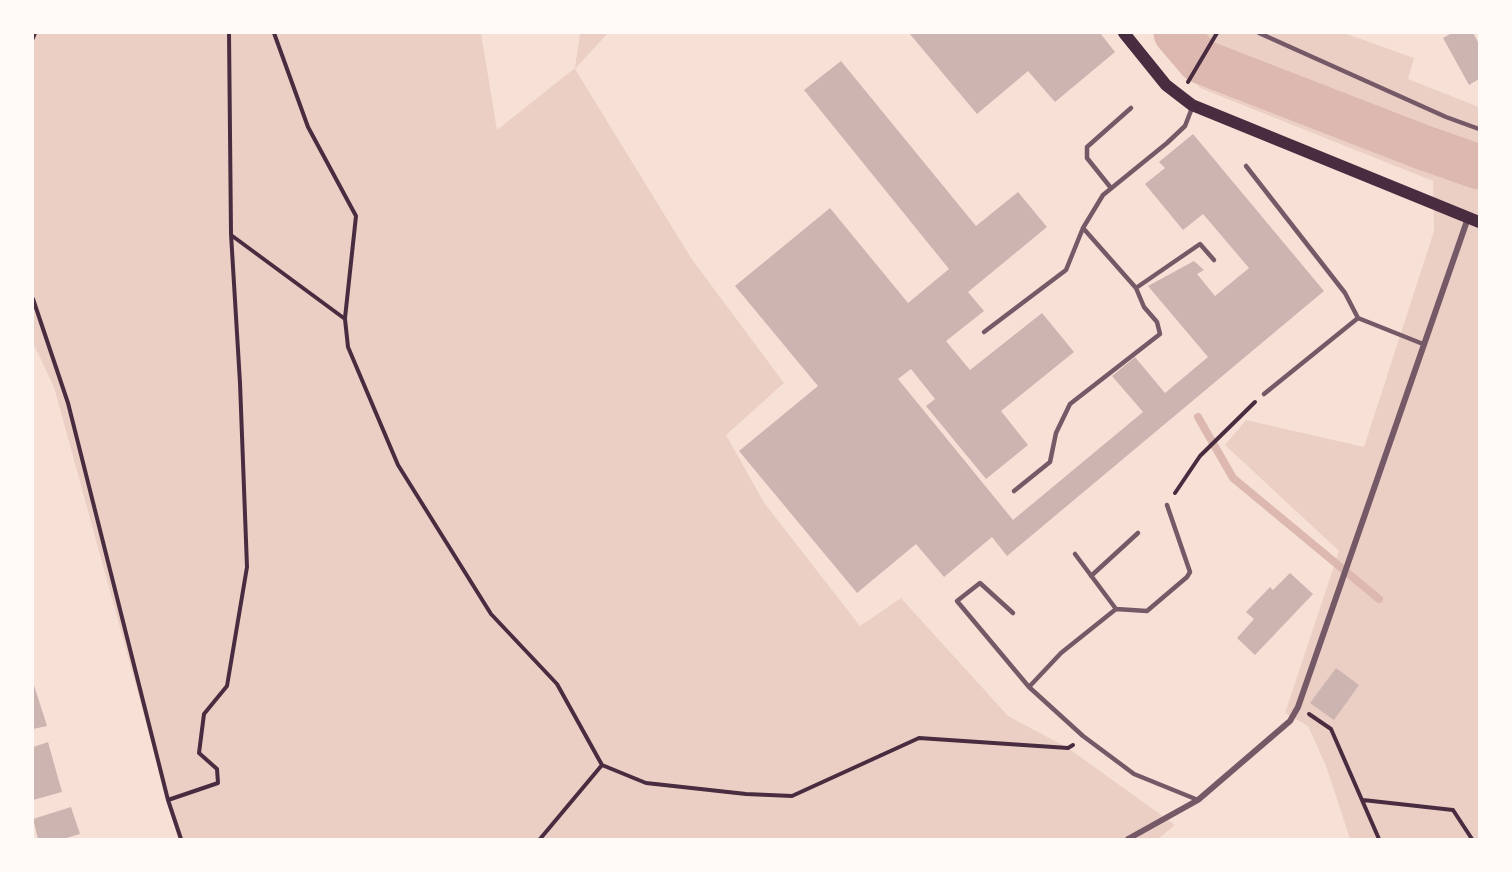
<!DOCTYPE html>
<style>
body{margin:0}
#map{position:relative;width:1512px;height:872px;overflow:hidden;background:#f7e1d7;font-family:"Noto Sans",sans-serif}
canvas{display:block}
.frame{position:absolute;inset:0;border:34px solid #fffaf5;pointer-events:none}
</style>
<div id="map">
<canvas width="1512" height="872"></canvas>
<div class="frame"></div>
</div>
<script>
const ctx = document.querySelector('canvas').getContext('2d');
ctx.lineJoin = 'round';
function fill(path, color) {
  ctx.fillStyle = color;
  ctx.fill(path, 'evenodd');
}
function trace(path, color, width, dash) {
  ctx.strokeStyle = color;
  ctx.lineWidth = width;
  ctx.lineCap = dash ? 'butt' : 'round';
  ctx.setLineDash(dash || []);
  ctx.stroke(path);
}
const green = new Path2D(`
 M33,33H481L497,130L575,68L580,33H608L575,69L691,258L784,383L726,435L765,504L860,626L901,598L1008,716L1068,748L1175,825L1158,839H178L54,387L33,343Z
 M1154,33H1344L1414,58L1408,79L1479,107V839H1350L1326,766L1308,726L1285,713L1339,551L1225,445L1246,420L1364,447L1434,231L1433,181L1200,88Z`);
const stream = new Path2D(`
 M1198,417L1233,478L1379,599`);
const river = new Path2D(`
 M1176,33L1200,61L1422,147L1479,167`);
const building = new Path2D(`
 M909,33H1100L1115,52L1055,102L1028,71L977,114Z
 M1452,33H1473L1479,44V79L1469,85L1443,38Z
 M841,61L976,226L1018,192L1047,227L968,292L984,311L946,341L970,370L1042,313L1074,352L1001,411L1028,445L986,479L926,406L935,399L911,369L898,379L1013,520L1143,412L1112,376L1135,357L1165,393L1208,357L1148,286L1194,261L1204,270L1197,274L1215,296L1249,268L1203,214L1183,230L1145,184L1165,168L1159,162L1193,134L1324,291L1007,556L992,537L944,577L916,544L857,593L739,451L818,386L735,286L830,208L908,303L949,269L804,90Z
 M1290,573L1313,594L1255,655L1237,638L1254,619L1246,612L1270,587L1273,590Z
 M1336,668L1359,685L1334,720L1310,703Z
 M33,682L47,726L33,729Z
 M48,742L62,792L33,800V747Z
 M71,807L80,834L63,839H38L33,819Z`);
const path = new Path2D(`
 M274,33L308,127L356,216L345,318
 M33,38L35,33
 M1188,82L1217,33
 M231,235L345,319L348,347L398,465L491,614L557,684L602,765
 M33,299L68,403L168,800L181,839
 M1175,493L1200,456L1255,402
 M1309,714L1331,729L1379,839
 M168,800L218,783L217,769L199,753L204,714L227,686L247,567L240,383L231,234L229,33
 M1363,800L1453,810L1472,839
 M540,839L602,765L646,783L746,794L792,796L919,738L1068,748L1073,745`);
const service = new Path2D(`
 M1259,33L1446,117L1479,129
 M1246,166L1345,293L1358,318L1264,394
 M1111,188L1087,158V147L1131,108
 M1083,228L1136,288L1200,244L1214,260
 M1358,318L1423,344
 M984,332L1066,270L1083,228L1103,195L1167,143L1185,126L1192,108
 M1014,491L1050,462L1056,433L1070,404L1160,334L1157,322L1144,307L1136,288
 M1075,554L1116,609
 M1091,576L1138,533
 M1013,613L980,583L957,601L1029,687L1083,736L1134,774L1198,800
 M1029,687L1061,653L1116,609L1147,611L1187,577L1190,572L1167,505`);
const minor = new Path2D(`
 M1128,839L1198,800L1290,721L1298,707L1468,218`);
const secondary = new Path2D(`
 M1124,33L1166,85L1192,105L1479,222`);
fill(green, '#ebcfc5');
trace(stream, '#dcb8b0', 8);
trace(river, '#dcb8b0', 45);
fill(building, '#ccb4b1');
trace(path, '#4a2c40', 4);
trace(service, '#755966', 4.5);
trace(minor, '#755966', 6);
trace(secondary, '#4a2c40', 12);
</script>
